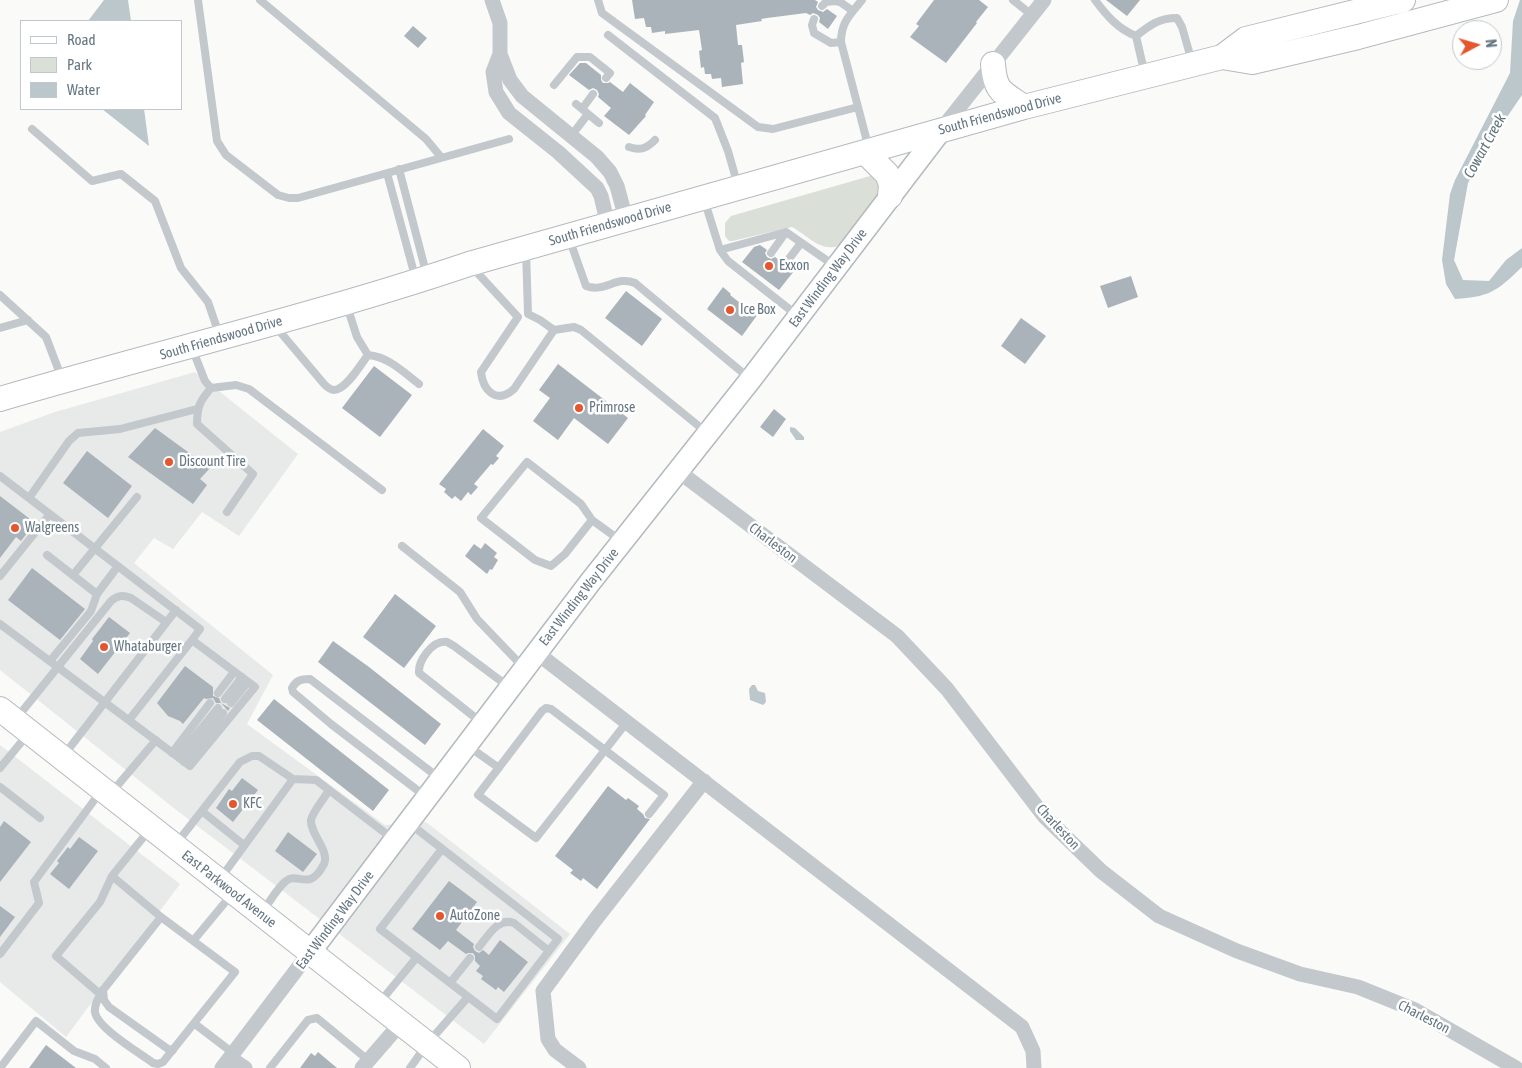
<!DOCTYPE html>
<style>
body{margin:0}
#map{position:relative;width:1522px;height:1068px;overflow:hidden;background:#fafaf8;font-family:"Asap Condensed",sans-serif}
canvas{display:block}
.legend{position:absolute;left:20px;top:20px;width:162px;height:90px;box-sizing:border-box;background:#fff;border:1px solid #c1c8cd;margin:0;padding:6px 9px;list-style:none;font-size:15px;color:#657683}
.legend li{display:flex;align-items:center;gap:10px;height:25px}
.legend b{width:25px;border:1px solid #c1c8cd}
.north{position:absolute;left:1452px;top:20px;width:50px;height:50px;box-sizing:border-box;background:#fff;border:1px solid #c1c8cd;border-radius:50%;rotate:84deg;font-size:14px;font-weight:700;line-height:20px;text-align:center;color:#657683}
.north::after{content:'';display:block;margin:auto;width:18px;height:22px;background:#e4572e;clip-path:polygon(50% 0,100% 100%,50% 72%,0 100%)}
</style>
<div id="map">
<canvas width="1522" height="1068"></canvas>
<ul class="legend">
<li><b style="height:6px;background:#fff"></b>Road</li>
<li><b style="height:14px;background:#dadfd7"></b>Park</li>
<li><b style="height:14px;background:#bbc7cb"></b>Water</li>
</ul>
<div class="north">N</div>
</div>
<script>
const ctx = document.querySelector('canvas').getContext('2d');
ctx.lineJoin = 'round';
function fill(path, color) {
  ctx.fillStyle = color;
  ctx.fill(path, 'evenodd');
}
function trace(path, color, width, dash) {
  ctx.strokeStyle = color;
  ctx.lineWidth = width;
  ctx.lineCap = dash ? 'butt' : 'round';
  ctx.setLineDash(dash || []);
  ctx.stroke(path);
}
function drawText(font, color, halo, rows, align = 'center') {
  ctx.font = font + ' "Asap Condensed",sans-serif';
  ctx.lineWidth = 5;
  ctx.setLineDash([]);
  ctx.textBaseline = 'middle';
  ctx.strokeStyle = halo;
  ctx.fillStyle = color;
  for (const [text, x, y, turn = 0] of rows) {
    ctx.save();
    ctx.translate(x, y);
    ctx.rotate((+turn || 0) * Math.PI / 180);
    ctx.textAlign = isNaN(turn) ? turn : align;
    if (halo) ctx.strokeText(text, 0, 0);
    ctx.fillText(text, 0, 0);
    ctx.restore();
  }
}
const built = new Path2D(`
 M195,372L298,454L239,536L202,512L173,549L154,538L134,563L273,675L247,724L385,825L426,822L570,934L484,1044L175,809L0,670V432L55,412Z
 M0,745L180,884L66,1037L0,982Z`);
const green = new Path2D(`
 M870,176L876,177L882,192L839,246C820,252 807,235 792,227L732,241H729L725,236V223L731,216Z`);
const water = new Path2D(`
 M104,0H128L131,21H88Z
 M1520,0H1522V95L1492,139L1468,183L1454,260L1463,280L1489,281L1506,260L1522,248V267C1497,291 1490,297 1455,299L1446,284L1442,260L1450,194L1455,180L1510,73L1513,21Z
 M102,109H144L149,146Z
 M790,427L795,428L804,437V440H796L790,431Z
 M752,685H755L758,691L765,693L766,702L763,705L750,700L749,689Z`);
const building = new Path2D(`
 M632,0H815L818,2L816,7L818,10L823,12L827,9L837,16L828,29L819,22L820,18L818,15L813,13L810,15L806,13L767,18L761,19L762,21L736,25L738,45H742L744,62L741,63L743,84L722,87L721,78L712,79L711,74H705L704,67L701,68L699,51L702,50L699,30L665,34V31L652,33L651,27H646L644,18L635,19Z
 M934,0H979L988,7L976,22L977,23L946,63L910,37L919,26L916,24Z
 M1106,0H1140L1127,16Z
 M413,26L427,38L418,48L404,36Z
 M580,63H586L601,75V80L603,83H608L610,82L623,92L630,83L654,102L645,115L646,116L629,135L604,116L611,108L598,97L599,94L597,90L593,88L589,90L569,75Z
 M760,245L767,250L765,253L767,257L771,259L775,257L780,261L779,264L781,268L785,270L789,268L794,271L779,290L742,262L754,247Z
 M1131,276L1138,297L1108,308L1100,286Z
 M723,287L731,294L730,295L749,310L750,309L758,314L742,336L707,309Z
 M626,291L662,319L642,346L605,318Z
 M1021,318L1046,336L1025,364L1001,346Z
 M558,364L628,418L608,444L574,418L558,440L533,421L550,398L539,390Z
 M374,366L412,395L380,437L342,408Z
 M774,409L786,419L773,437L760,427Z
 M155,428L210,468L200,479L207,485L193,504L128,457Z
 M483,429L504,446L496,456L499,458L493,465L491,464L474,484L478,487L471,495L468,492L461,501L455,496L452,499L444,492L446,489L439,484Z
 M87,451L132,486L108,518L63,483Z
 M0,496L30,519L26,524L31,528L21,541L16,537L0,558Z
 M485,543L497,553L494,557L498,560L492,570L490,569L487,574L465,556L474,544L481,549Z
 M32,568L85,609L60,640L8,600Z
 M395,594L436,626L404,668L363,637Z
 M109,617L130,633L98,674L80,659L93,641L92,639Z
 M333,641L369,667L441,724L425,745L318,662Z
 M185,666L213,687V696L219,698L221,703L230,708L228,711L221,703H216L213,698L206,699L204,698L183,724L180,721L168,716L157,703Z
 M274,699L389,790L373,811L257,720Z
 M242,778L258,790L233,822L216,808L229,789L232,791Z
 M608,786L626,800L628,798L639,806L637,809L643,814L645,818L650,819L597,889L583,878L581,881L570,873L573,870L555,856Z
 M4,821L31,842L0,882V827Z
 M288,832L317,854L303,872L275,851Z
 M79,837L98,851L69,889L50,874L59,863L57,861L68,847L70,849Z
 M449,881L477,902L456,930L474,944L473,947L475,951L479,953L483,950L489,955L500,940L528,962L504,992L498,987L496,990L481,979L483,976L476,971L480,966L475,961V956L473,953H468L466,954L448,941L440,950L412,929Z
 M0,906L15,917L0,937Z
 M46,1045L76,1068H29Z
 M318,1052L337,1068H300L311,1053L315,1056Z`);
const lane = new Path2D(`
 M198,0L217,141L226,155L278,195L289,198H298L509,139
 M260,0L426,139L441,157
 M598,0L602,13L758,127L773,129L858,107
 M862,0C850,15 841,22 841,42L869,149
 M1013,0L1032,15
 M1095,0C1106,15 1118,29 1136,36L1145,75
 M822,6L826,2L835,1L840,2L853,11
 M814,19L812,25L814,33L831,43L841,42
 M608,35L715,118L728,151L738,186
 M1136,36C1150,25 1159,18 1177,18L1182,27L1192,62
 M554,85L577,57H590L610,73L606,78
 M576,104L599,123
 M582,109L593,94
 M32,129L92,181L121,174L155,201L181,268L208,302L219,334
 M571,136L588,114
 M629,147C641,151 647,148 655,140
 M399,169L427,276
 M387,173L416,280
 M704,199L720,250L728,261L798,316
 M569,238L586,286C606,293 616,275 635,283L749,378
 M526,250L528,314L540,320L554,330L574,327L581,330L706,432
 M720,250L786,232L835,266
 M771,253L786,232
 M785,264L801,243
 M472,267L518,317L481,372C483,390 496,405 514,389L554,330
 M0,295L46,337L62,379
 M276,327L324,384C327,387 330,390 334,390C346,390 361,364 368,355L357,337L347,306
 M0,328L28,320
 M192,348L205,381L211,388L236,385L249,389L382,490
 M368,355C389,357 403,372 419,384
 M211,388C200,401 197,406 197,424L253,474L227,512
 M0,476L200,629L192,640
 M29,498L69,441L78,433L120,429L197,409
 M592,520L565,554L551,566L535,560L481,518L527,462L581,504L592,520L621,541
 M402,546L460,592L477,619L523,667
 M47,555L97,594
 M73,575L137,497
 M0,576L50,514
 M0,624L190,766L255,687L192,640L129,720
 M50,661L91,611L97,594L118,566
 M218,693L234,672
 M225,699L242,677
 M231,703L248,682
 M16,719L111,601C118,595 123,595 131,598L166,622
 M627,722L536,838L478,795L542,711L546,708L551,709L664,795L649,814
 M482,723L419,673C418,661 432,640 447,642C447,642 454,646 454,646L509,687
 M468,746L499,768
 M172,753L210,703
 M64,755L176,610
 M178,757L218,708
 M184,762L223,713
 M0,768L28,734
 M0,787L40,818
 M112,792L156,740
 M425,796L331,724L293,692L292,688C296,680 302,679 310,679L439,778
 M203,812L244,845
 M409,823L558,939L497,1019L380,929L442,849
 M176,844L240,762L252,756H259L293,779L316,780L393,839
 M112,876L161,917L235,972L163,1062L158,1064L153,1063C140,1053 97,1028 95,1012C94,1004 99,997 103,990L161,917
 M220,879L293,779
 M262,912C269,903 278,887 286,881C298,871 309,893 324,864C330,851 310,834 311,820C313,811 324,799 329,790
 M193,941L232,894
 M479,947C488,936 498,917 514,923L549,951
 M0,954L39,903L34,882L101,791
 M450,983L470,958
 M103,990L104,1000L109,1007L168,1049L173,1050
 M100,994L56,956L100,902L112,876L150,829
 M380,1002L417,957
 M195,1024L233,1053
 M0,1068L36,1021L74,1051L95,1059L106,1068
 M270,1068L308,1020L317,1018L368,1060
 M410,1068L427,1044L468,997`);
const street = new Path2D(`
 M492,0L500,23V54L493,72L496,92L509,113L558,152L597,188L601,196L608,225
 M500,54L510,80L522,96L597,157L610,172L617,186L626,219
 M941,130L1044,0
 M678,471L897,636L947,689L1044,816L1101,871L1159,916L1237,951L1300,974L1358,987L1415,1010L1516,1068
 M537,653L1022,1027L1033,1051L1034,1068
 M230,1058L245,1068
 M222,1068L310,952
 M362,1068L401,1023
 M579,1068L555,1050L548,1039L543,991L595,920L704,781`);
const secondary = new Path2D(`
 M310,952L591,581L751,379L941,130`);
const primary = new Path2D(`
 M1222,57L1246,39L1403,0
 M993,64C995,92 1002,92 1024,107
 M865,152L887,174L891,184L890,196
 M0,399C156,353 315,316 469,264L1024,107L1222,57L1252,62L1358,37L1496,0
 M0,709L458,1068`);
const markers = [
 [769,266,5,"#e4572e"],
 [730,310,5,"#e4572e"],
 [579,408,5,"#e4572e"],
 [169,462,5,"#e4572e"],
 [15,528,5,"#e4572e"],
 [104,647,5,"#e4572e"],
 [233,804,5,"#e4572e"],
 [440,916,5,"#e4572e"]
];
const streetNames = [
 ["South Friendswood Drive",1000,114,-15],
 ["South Friendswood Drive",610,224,-16],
 ["East Winding Way Drive",828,278,-53],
 ["South Friendswood Drive",221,338,-16],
 ["Charleston",773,543,37],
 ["East Winding Way Drive",579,597,-52],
 ["Charleston",1058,827,47],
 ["East Parkwood Avenue",229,889,38],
 ["East Winding Way Drive",335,920,-53],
 ["Charleston",1424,1017,27]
];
const poiNames = [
 ["Exxon",779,266],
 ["Ice Box",740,310],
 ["Primrose",589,408],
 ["Discount Tire",179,462],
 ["Walgreens",25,528],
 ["Whataburger",114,647],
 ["KFC",243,804],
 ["AutoZone",450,916]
];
const waterNames = [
 ["Cowart Creek",1485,146,-61]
];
fill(built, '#e8e9e9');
fill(green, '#dadfd7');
fill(water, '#bbc7cb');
fill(building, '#aab3b9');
trace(secondary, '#b3babf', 24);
trace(primary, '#b5babe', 26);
trace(lane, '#c3c8cc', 8);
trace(street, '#c3c8cc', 15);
trace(secondary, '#fff', 21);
trace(primary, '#fff', 24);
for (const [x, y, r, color] of markers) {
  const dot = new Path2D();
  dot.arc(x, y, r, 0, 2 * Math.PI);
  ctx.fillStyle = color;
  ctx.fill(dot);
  trace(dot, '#fff', 2);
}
drawText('14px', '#657683', '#fff', streetNames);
drawText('14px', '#657683', '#fff', poiNames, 'left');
drawText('italic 15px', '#60757c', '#fff', waterNames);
</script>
